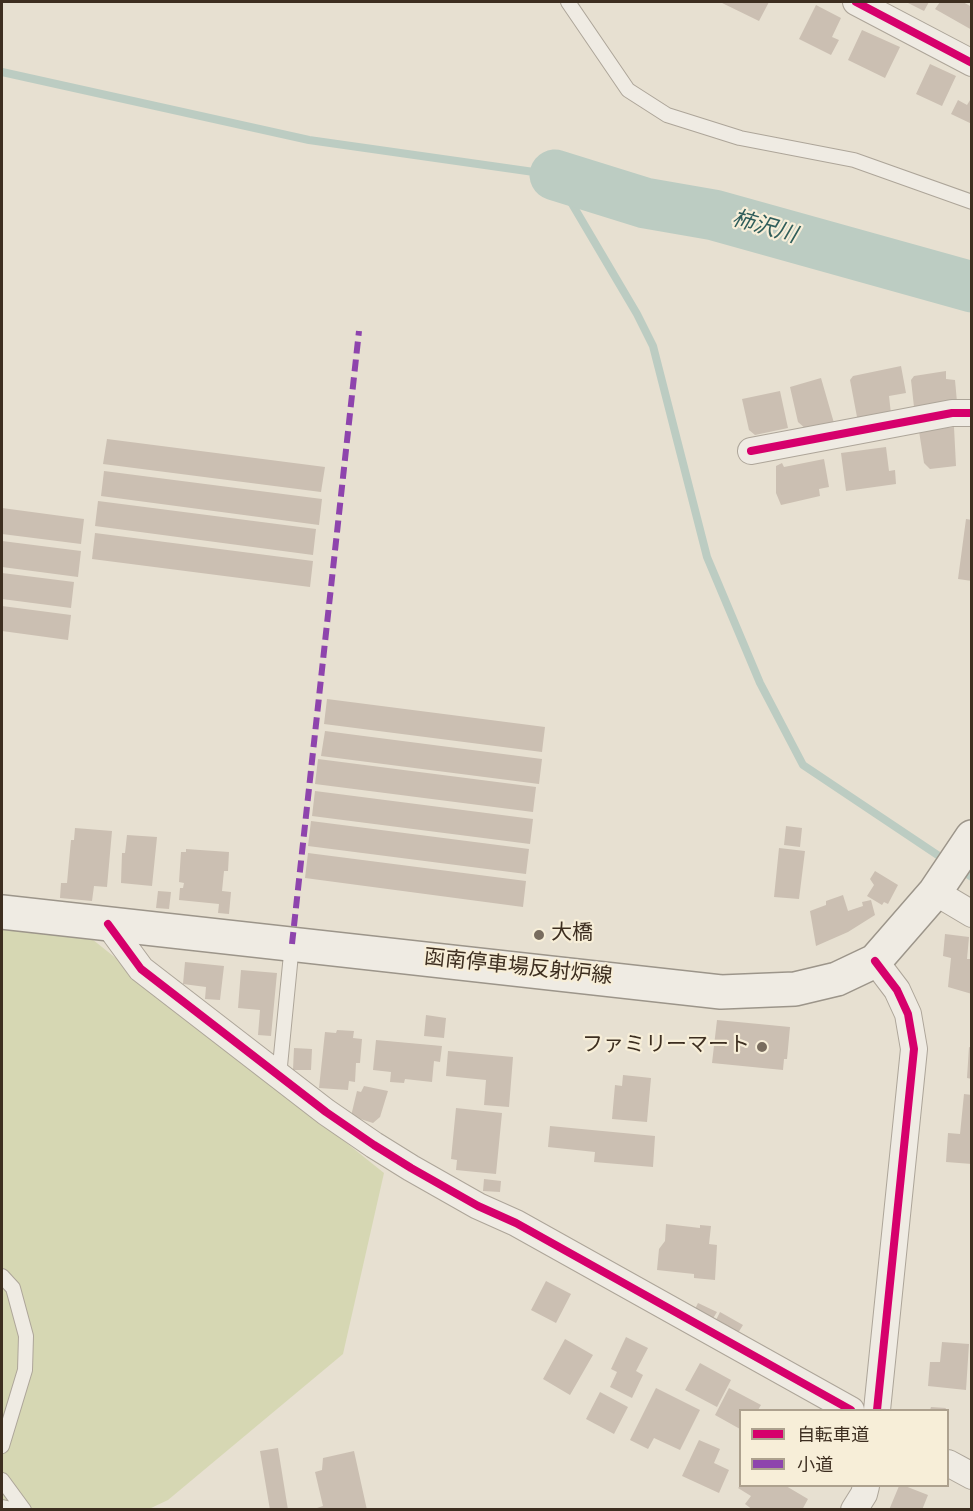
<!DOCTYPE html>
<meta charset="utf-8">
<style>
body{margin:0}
#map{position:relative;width:973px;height:1511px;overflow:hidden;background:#e7e0d1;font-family:Spectral,"Noto Sans JP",serif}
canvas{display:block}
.frame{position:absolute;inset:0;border:3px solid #3d2e20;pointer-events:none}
.legend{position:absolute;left:739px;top:1409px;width:210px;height:78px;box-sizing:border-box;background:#f7eed8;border:2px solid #ada18e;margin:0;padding:8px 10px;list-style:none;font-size:18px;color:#3d2e20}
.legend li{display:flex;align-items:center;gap:12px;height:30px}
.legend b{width:30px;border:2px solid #ada18e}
</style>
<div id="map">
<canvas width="973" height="1511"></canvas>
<div class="frame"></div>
<ul class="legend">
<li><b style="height:8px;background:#d6006c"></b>自転車道</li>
<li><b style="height:8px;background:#8e44ad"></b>小道</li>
</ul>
</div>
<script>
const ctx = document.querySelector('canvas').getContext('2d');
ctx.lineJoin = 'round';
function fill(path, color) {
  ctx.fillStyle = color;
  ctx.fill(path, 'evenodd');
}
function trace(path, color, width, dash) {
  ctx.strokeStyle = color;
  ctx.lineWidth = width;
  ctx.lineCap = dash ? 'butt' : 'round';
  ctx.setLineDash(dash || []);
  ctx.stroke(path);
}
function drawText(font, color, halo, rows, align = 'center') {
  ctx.font = font + ' Spectral,"Noto Sans JP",serif';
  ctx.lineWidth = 4.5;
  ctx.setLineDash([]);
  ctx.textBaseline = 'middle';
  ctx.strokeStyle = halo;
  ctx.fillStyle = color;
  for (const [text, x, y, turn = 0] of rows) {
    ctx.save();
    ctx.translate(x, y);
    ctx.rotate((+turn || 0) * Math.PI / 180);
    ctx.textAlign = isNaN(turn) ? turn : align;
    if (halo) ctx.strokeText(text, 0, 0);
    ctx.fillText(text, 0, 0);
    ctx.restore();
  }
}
const green = new Path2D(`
 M2,919H67L384,1173L343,1354L168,1500L149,1509L2,1510Z`);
const stream = new Path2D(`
 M2,72L309,140L555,175L637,314L653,346L707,557L760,683L803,765L948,862
 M959,869L972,877`);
const river = new Path2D(`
 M555,175L645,203L714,215L972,287`);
const building = new Path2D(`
 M720,2H769L759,21Z
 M906,2H929L924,11Z
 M940,2H963L972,7V30L935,9Z
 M816,5L841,18L832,37L839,40L831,55L799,39Z
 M862,30L900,47L885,78L848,60Z
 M930,64L956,76L942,106L916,94Z
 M972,97V124L951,114L958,100L967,105Z
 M901,366L906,393L889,396L891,414L864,421L857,417L850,380L853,376Z
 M946,371V379L955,380L957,402L914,407L911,380L914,376Z
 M821,378L834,423L807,430L798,422L790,387Z
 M780,391L788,428L755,435L749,430L742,399Z
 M954,427L956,466L930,469L924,463L919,431Z
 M107,439L325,467L321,492L103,464Z
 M886,447L889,471L895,470L896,484L846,491L841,453Z
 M824,459L829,487L819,489L820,496L781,505L776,493V466L782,463L784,467Z
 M104,471L322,499L319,525L101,496Z
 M98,501L316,529L313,555L95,526Z
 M2,508L84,519L81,544L2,534Z
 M966,519L972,520V581L958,579Z
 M95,533L313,561L310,587L92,559Z
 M2,541L81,551L78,577L2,567Z
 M2,573L74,582L71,608L2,599Z
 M2,606L71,615L68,640L2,631Z
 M327,699L545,727L542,752L324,724Z
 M325,731L542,759L539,784L321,756Z
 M318,759L536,787L533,812L315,784Z
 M315,791L533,819L530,844L312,816Z
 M311,821L529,849L526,874L308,846Z
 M786,826L802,828L800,847L784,845Z
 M75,828L112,831L107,887L94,886L92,901L60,898L61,883H67L71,840H74Z
 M127,835L157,837L152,886L121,883L122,853H125Z
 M779,848L805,851L799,899L774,897Z
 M186,849L229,852L228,871H224L222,891L231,892L229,914L218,913L219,904L179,900L180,888H183L184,883L179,882L181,852H186Z
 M308,853L526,881L523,907L305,878Z
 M875,871L898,885L888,904L884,902L882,905L867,896L874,885L870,879Z
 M158,891L171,892L169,909L156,908Z
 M843,895L848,911L863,906L862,902L871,900L875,915L848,932L816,946L810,911L826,905V901Z
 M945,934L969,937L967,959H972V994L948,987L951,958L943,956Z
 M185,962L224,966L220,1000L205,999L206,987L183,984Z
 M241,970L277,973L271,1036L258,1035L260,1010L238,1008Z
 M426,1015L446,1018L444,1038L424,1036Z
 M717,1020L790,1027L787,1059H784L783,1070L712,1063Z
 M337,1030L354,1031L353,1038L362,1039L360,1063H356L355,1082L349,1081L348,1090L319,1088L325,1032L336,1033Z
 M376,1040L442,1046L440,1062L434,1061L432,1082L405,1079L404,1083L390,1082L391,1072L373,1070Z
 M969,1047L972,1048V1079L967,1078Z
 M294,1048L312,1049L311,1070H293Z
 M448,1051L513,1057L509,1107L484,1105L486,1080L446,1076Z
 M623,1075L651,1078L647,1122L612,1119L615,1085L622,1086Z
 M364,1086L388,1091L380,1117L373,1123L351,1116L357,1091L361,1092Z
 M964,1094L972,1095V1164L946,1162L948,1133L960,1134Z
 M456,1108L502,1113L496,1174L456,1170L457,1160L451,1159Z
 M550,1126L655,1136L653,1167L594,1162L595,1152L548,1147Z
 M484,1179L501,1181L500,1192L483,1191Z
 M666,1224L700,1228V1225L711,1226L709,1244L717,1245L715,1280L694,1278V1274L657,1270L659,1249L665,1241Z
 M546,1281L571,1294L556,1323L531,1310Z
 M698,1303L717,1312L712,1320L694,1311Z
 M720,1312L743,1325L738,1333L716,1320Z
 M626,1337L648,1348L636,1371L643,1375L632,1398L610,1387L617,1372L611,1369Z
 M565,1339L593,1355L570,1395L543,1379Z
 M942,1342L969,1344L966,1390L928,1386L930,1362H940Z
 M700,1363L731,1380L717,1407L685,1390Z
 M656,1388L700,1410L680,1450L654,1438L648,1449L630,1440Z
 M729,1388L761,1405L758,1410H740V1429L715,1415Z
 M600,1392L628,1407L614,1434L586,1419Z
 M931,1407L946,1408L945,1410H930Z
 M699,1440L720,1449L714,1463L729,1470L719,1493L682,1476Z
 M278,1448L288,1510H270L260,1451Z
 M354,1451L367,1510H318L317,1508L323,1506L315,1472L322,1470L323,1458Z
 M740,1486H786L808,1499L802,1510H753L745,1504L751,1496L738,1488Z
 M899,1486H905L928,1495L922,1510H889Z`);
const lane = new Path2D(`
 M568,2L628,90L667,115L740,138L854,160L972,202
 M279,1076L292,944
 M2,1276L13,1288L26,1336L25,1370L2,1446
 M2,1480L24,1510
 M2,1507L17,1510`);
const street = new Path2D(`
 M856,2L972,63
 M751,451L952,413H972
 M935,892L972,914
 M108,924L141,969L326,1112L374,1145L411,1168L478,1206L516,1223L851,1410
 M875,961L897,990L908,1014L914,1049L877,1410
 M948,1463L972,1476
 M854,1510L864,1494L866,1486`);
const secondary = new Path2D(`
 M2,912L721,992L795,989L837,979L875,961L935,892L972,837`);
const quiet = new Path2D(`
 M292,944L359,331`);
const cycleway = new Path2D(`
 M856,2L972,63
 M751,451L952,413H972
 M108,924L141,969L326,1112L374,1145L411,1168L478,1206L516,1223L851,1410
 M875,961L897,990L908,1014L914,1049L877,1410`);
const markers = [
 [539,935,6,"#786c5e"],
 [762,1047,6,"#786c5e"]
];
const poiNames = [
 ["大橋",551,935],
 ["ファミリーマート",750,1047,"right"]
];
const streetNames = [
 ["函南停車場反射炉線",518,969,6]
];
const waterNames = [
 ["柿沢川",764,229,16]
];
fill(green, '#d6d7b3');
trace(stream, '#bcccc2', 8);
trace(river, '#bcccc2', 51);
fill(building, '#cbbfb2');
trace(lane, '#ada599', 16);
trace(street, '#ada599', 28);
trace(secondary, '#9c958a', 36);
trace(lane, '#efebe3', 14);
trace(street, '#efebe3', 26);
trace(secondary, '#efebe3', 33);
trace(quiet, '#8e44ad', 6, [12, 6]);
trace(cycleway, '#d6006c', 8);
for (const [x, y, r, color] of markers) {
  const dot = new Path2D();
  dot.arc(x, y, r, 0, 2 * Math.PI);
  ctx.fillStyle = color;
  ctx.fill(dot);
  trace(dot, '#f7eed8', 2);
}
drawText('21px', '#3d2e20', '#f7eed8', poiNames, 'left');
drawText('21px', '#3d2e20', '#f7eed8', streetNames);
drawText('italic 22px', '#2f5d5a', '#f7eed8', waterNames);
</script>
